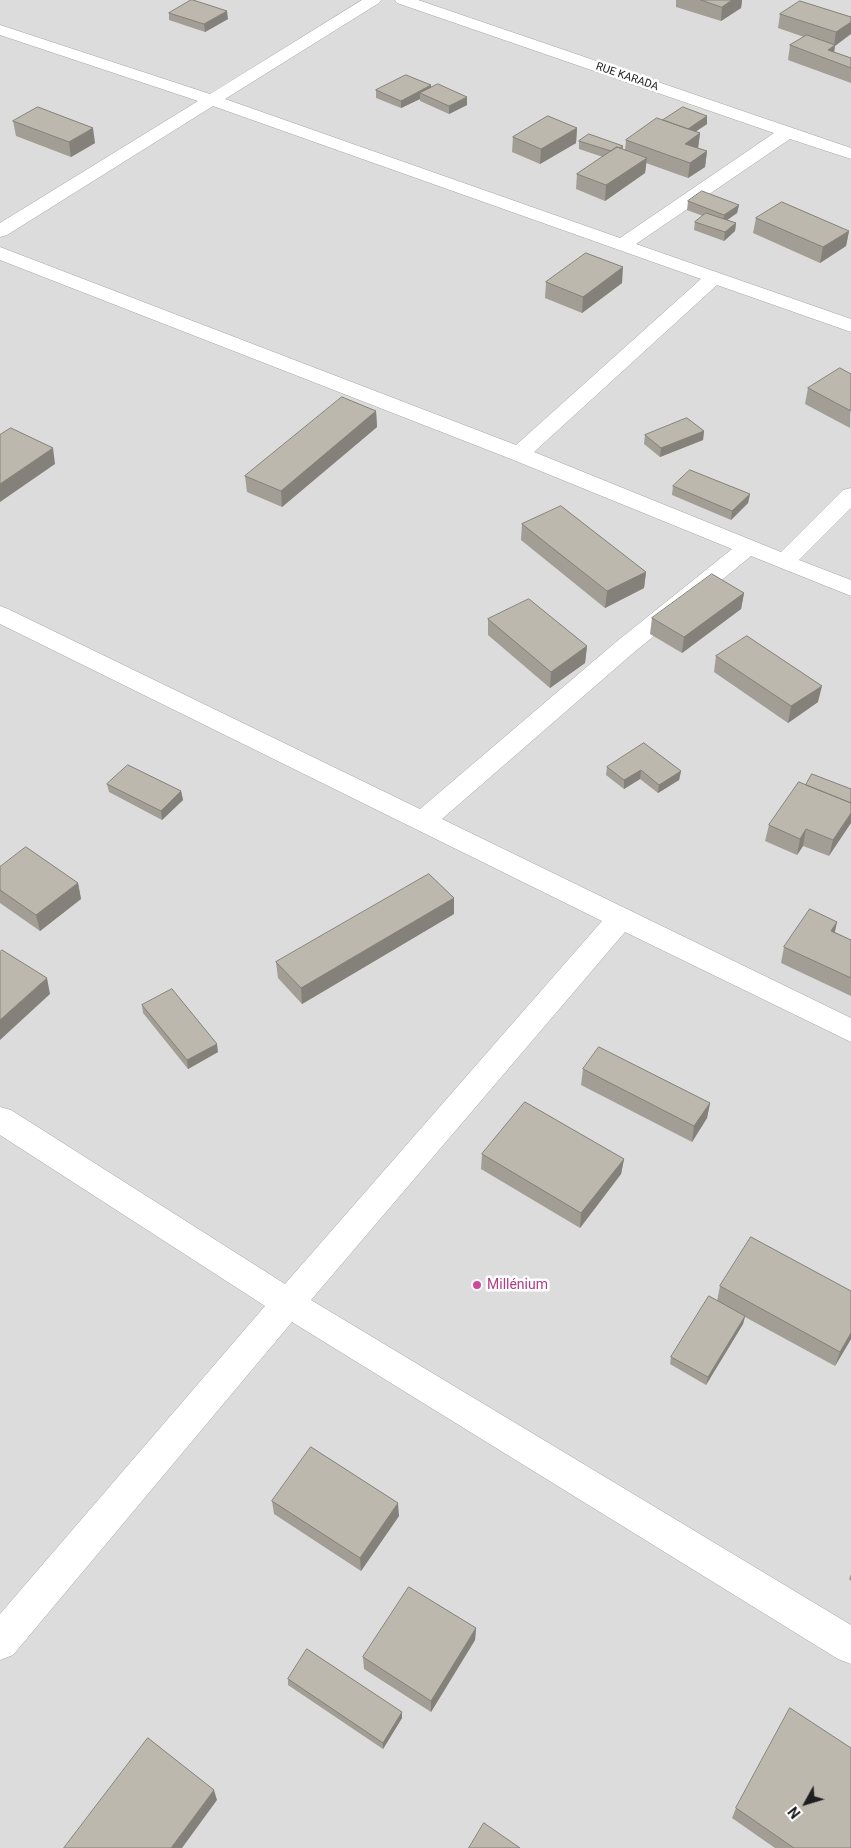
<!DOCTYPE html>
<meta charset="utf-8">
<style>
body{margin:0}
#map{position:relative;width:851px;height:1848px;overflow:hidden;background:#f0efe5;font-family:Roboto,sans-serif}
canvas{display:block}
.north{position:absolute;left:781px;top:1778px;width:50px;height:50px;-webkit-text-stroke:4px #fff;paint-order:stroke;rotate:231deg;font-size:14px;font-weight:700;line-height:20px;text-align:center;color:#1f1f1f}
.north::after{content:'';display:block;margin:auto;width:18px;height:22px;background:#1f1f1f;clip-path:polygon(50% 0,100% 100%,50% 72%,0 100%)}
</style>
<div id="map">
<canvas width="851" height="1848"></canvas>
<div class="north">N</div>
</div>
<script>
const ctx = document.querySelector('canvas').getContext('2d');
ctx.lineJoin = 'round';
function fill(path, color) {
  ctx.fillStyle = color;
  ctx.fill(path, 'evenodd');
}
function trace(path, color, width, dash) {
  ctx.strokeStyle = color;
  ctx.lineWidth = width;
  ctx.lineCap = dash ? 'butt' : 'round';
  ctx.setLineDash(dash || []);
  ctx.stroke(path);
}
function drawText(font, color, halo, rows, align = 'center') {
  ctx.font = font + ' Roboto,sans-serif';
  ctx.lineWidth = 5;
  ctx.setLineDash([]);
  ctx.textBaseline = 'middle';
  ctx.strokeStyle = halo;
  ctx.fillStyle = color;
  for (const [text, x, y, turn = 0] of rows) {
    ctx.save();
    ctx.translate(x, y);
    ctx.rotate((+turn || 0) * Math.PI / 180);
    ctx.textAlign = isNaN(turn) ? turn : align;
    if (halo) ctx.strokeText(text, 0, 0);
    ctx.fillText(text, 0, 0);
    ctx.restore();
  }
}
const residential = new Path2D(`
 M0,0H851V1848H0Z`);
const minor = new Path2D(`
 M362,0H381L379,3L225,99L620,238L774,133L397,3L395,0H418L851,148V159L790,139L636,244L851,319V332L717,285L534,452L781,552L843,490L851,488V508L799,560L851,580V596L751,556L632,654L442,819L851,1018V1042L625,932L311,1300L851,1625V1664L838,1659L292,1322L13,1655L0,1660V1614L265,1306L0,1135V1107L11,1110L285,1284L602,921L0,624V606L8,609L420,809L616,642L732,549L511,459L0,260V247L516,445L701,279L213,106L7,235L0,237V223L198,101L0,35V25L210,94Z`);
const wall = new Path2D(`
 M676,0H742L741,8L721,21L676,7Z
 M169,13L228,19L205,32L169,20Z
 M780,14L851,17L835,46L834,52L851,58V83L788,60L790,45L804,37L778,28Z
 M431,85V88L467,105L449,114L420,101V99L401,108L376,98V90Z
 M707,116V124L695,132L700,133L698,148L707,151L705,167L688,178L646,163L645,173L605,201L576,189L577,174L603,157L579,149V141L623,146V149L625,150L626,140L663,120Z
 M13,121L95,143L71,157L16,136Z
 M577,128L576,143L540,164L512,152L513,137Z
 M688,201L739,205L737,213L727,220L736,223L735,231L724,241L694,230L695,222L703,216L687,210Z
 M756,218L849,231L846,246L820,263L753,233Z
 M546,282L622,283L582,313L545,298Z
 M851,374L850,428L805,404L808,388Z
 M376,411L377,427L282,507L247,492L245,476Z
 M704,431L703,440L660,457L644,444L645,435Z
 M673,486L750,494L748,503L731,520L672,495Z
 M522,524L646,572L644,588L605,608L521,540Z
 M744,593L741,609L682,653L650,634L652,618Z
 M488,619L587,646L585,663L550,688L488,635Z
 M716,656L818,702L788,723L714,672Z
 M607,767L681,771L679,780L658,793L640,779L624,789L606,775Z
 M107,784L181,791L183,800L162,820L109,792Z
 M806,785L851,789L829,856L803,846L797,855L765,841L769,825Z
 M0,867L78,883L81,899L40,931L0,903Z
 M454,914L302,1004L278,978L276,962Z
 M837,922L835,932L851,940V996L781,963L784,947Z
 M142,1005L218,1052L188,1069L143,1013Z
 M583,1069L710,1103L707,1118L692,1142L581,1085Z
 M482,1154L624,1159L621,1174L580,1228L481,1169Z
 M720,1286L851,1291V1339L835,1366L745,1317L743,1324L706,1385L670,1364L671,1357L717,1301Z
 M272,1501L399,1516L361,1571L274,1514Z
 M851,1574V1581L849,1579Z
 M476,1628L475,1640L431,1712L364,1669L363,1657Z
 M288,1679L402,1718L383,1749L288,1685Z
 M736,1808L851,1848H775L732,1818Z`);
const shadedWall = new Path2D(`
 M732,0H742L741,8L721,21L722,7Z
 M227,11L228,19L205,32L204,24Z
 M851,22V34L835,46L833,60L828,50L834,46L836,32Z
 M431,85V93H420V99L401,108V101Z
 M467,97V105L449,114V106Z
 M707,116V124L683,140V132Z
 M93,128L95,143L71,157L69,142Z
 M577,128L576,143L540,164L541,149Z
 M700,133L698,149L685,144Z
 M707,151L705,167L688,178L690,163Z
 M647,158L645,173L605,201L606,185Z
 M739,205L737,213L723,223L724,215Z
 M736,223L735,231L724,241L725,232Z
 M849,231L846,246L820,263L823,247Z
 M623,267L622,283L582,313L583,297Z
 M376,411L377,427L282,507L281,491Z
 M704,431L703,440L660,457L661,448Z
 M53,448L55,464L0,502V484Z
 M750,494L748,503L731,520L732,511Z
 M646,572L644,588L605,608L607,591Z
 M744,593L741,609L682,653L684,637Z
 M587,646L585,663L550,688L551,672Z
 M822,686L818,702L788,723L791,706Z
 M641,770L640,779L624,789V780Z
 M681,771L679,780L658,793L659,785Z
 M181,791L183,800L162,820L161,811Z
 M851,813V823L829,856L833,840Z
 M806,829L803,846L797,855L800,839Z
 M78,883L81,899L40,931L36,915Z
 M454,898V914L302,1004L301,988Z
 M837,922L833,938L831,931Z
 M47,978L50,994L0,1040V1020Z
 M217,1044L218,1052L188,1069L187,1060Z
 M710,1103L707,1118L692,1142L694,1126Z
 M624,1159L621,1174L580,1228L581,1213Z
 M745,1316L743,1324L706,1385L708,1377Z
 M851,1333V1339L835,1366L840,1352Z
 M398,1503L399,1516L361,1571L360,1558Z
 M476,1628L475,1640L431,1712V1701Z
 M402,1712V1718L383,1749V1743Z
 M214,1790L217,1800L182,1848H171Z`);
const building = new Path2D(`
 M191,0H193L227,11L204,24L169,13Z
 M701,0H732L722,7Z
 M800,1L851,17V22L836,32L780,14Z
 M807,35L835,45L828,50L851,58V68L790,45Z
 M406,75L431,85L401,101L376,90Z
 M438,84L467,97L449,106L420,93Z
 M38,107L93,128L69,142L13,121Z
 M683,107L707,116L688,129L663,120Z
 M548,116L577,128L541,149L513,137Z
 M657,118L700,133L685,144L707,151L690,163L626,140Z
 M589,134L623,146L620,148L617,147L611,151L579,141Z
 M617,147L647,158L606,185L577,174Z
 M702,191L739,205L724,215L688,201Z
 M782,202L849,231L823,247L756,218Z
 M706,213L736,223L725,232L695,222Z
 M586,253L623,267L583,297L546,282Z
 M840,368L851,374V411L808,388Z
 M342,397L376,411L281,491L245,476Z
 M687,418L704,431L661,448L645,435Z
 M11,428L53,448L0,484V435Z
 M690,470L750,494L732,511L673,486Z
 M561,506L646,572L607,591L522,524Z
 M712,574L744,593L684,637L652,618Z
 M529,599L587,646L551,672L488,619Z
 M747,636L822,686L791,706L716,656Z
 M644,743L681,771L659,785L641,770L624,780L607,767Z
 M128,765L181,791L161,811L107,784Z
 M812,774L851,789V803L806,785Z
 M799,782L851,803V813L833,840L806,829L800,839L769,825Z
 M26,847L78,883L36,915L0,890V867Z
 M429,874L454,898L301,988L276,962Z
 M810,909L837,922L831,931L851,940V978L784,947Z
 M2,950L47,978L0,1020V952Z
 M172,989L217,1044L187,1060L142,1005Z
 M599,1047L710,1103L694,1126L583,1069Z
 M525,1102L624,1159L581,1213L482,1154Z
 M751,1237L851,1291V1333L840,1352L720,1286Z
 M709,1296L745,1316L708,1377L671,1357Z
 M311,1447L398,1503L360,1558L272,1501Z
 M409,1587L476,1628L431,1701L363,1657Z
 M307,1649L402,1712L383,1743L288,1679Z
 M790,1708L851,1748V1848H794L736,1808Z
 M148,1738L214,1790L171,1848H64Z
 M484,1823L520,1848H469Z`);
const markers = [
 [477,1285,5,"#d1479c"]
];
const farStreetnames = [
 ["RUE KARADA",627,77,19]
];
const hotelNames = [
 ["Millénium",487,1285]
];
fill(residential, '#dddcdc');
trace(minor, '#a6a6a6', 1);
fill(minor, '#fff');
fill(wall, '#a29e96');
fill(shadedWall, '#84817a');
fill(building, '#bcb8ae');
trace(building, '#84817a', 1);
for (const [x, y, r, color] of markers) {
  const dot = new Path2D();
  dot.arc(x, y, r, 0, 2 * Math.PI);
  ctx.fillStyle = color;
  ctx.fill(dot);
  trace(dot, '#fff', 2);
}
drawText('11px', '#1f1f1f', '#fff', farStreetnames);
drawText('14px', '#b23c85', '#fff', hotelNames, 'left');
</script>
